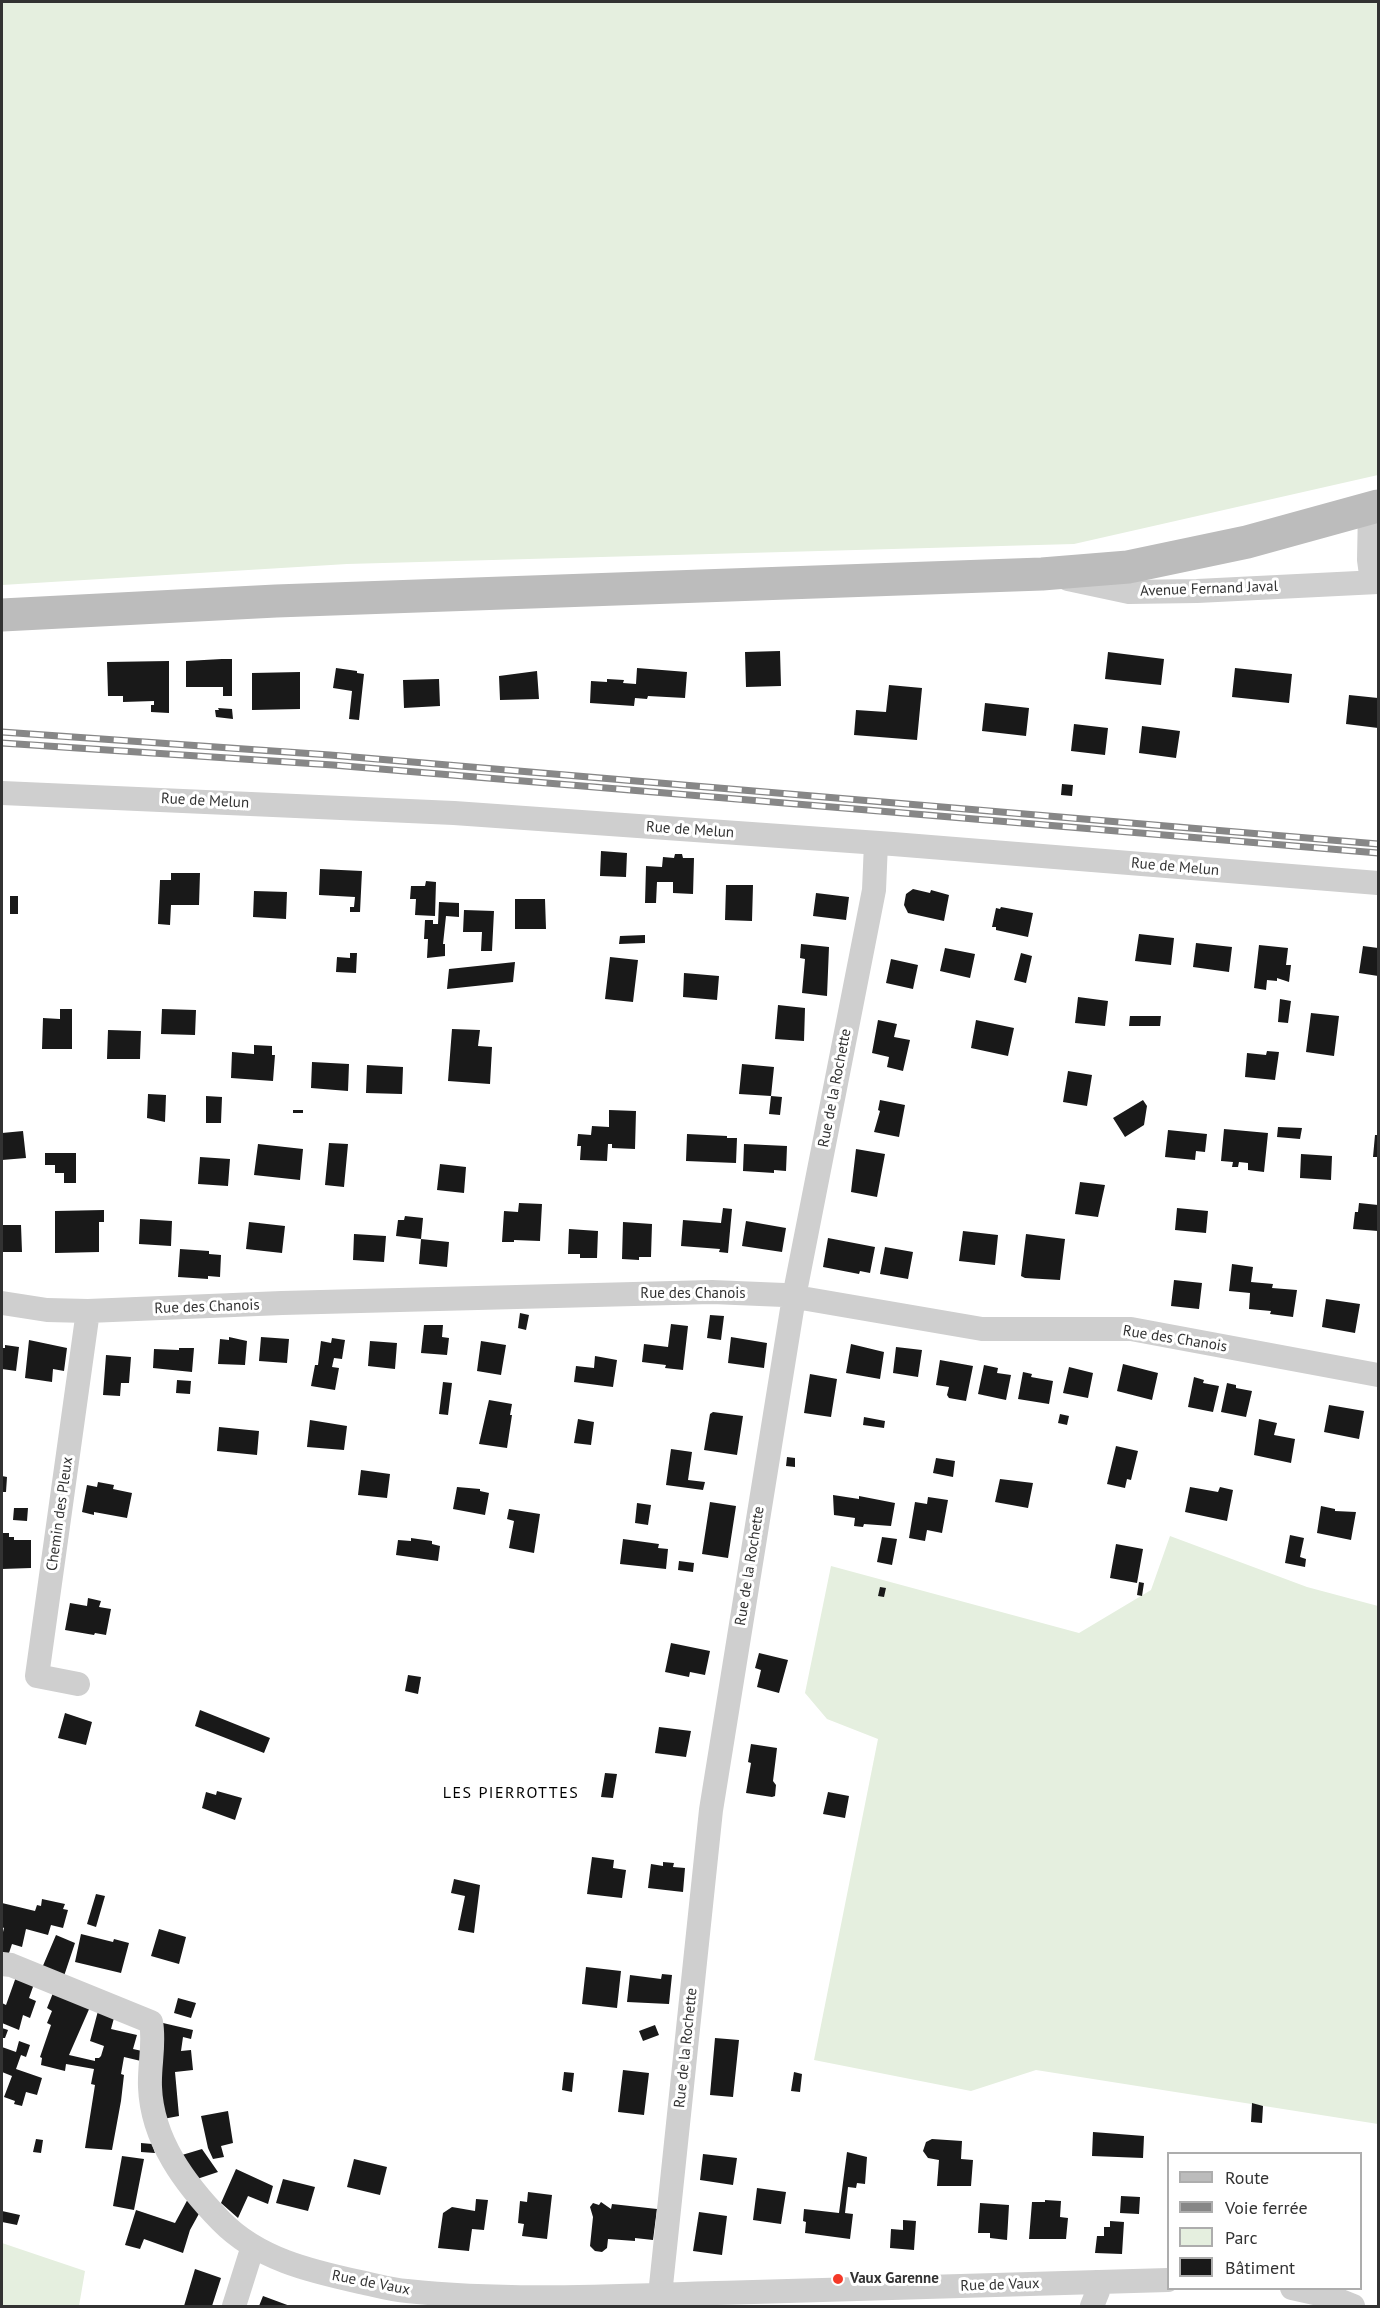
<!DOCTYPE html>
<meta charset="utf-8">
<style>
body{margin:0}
#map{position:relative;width:1380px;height:2308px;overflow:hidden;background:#fff;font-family:"PT Sans",sans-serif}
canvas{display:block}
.frame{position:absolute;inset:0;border:3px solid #323232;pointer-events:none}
.legend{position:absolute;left:1167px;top:2152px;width:195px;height:138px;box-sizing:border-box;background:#fff;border:2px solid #adadad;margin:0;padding:8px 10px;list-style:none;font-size:18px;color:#323232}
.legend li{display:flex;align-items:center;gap:12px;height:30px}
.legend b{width:30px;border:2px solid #adadad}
</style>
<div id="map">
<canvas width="1380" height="2308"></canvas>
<div class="frame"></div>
<ul class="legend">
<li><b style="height:8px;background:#bcbcbc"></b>Route</li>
<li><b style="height:8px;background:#878787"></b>Voie ferrée</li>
<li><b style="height:16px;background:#e5efdf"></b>Parc</li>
<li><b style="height:16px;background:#191919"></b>Bâtiment</li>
</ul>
</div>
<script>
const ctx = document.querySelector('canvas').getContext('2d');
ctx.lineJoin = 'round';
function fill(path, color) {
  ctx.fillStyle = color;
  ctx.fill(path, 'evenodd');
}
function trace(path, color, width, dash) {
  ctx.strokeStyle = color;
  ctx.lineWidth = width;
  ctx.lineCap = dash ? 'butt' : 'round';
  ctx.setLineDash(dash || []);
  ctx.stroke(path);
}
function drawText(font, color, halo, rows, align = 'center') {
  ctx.font = font + ' "PT Sans",sans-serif';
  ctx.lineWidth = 6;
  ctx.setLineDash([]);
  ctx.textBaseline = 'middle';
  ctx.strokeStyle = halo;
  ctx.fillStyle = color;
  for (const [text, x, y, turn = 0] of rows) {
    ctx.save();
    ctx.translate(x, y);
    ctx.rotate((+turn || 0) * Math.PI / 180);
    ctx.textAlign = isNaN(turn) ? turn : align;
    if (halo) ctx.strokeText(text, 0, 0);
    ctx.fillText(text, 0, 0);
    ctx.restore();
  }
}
const green = new Path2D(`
 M2,2H1378V475L1074,544L347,564L2,585Z
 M1170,1536L1307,1587L1378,1606V2124L1036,2070L971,2091L814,2060L878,1739L827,1719L805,1693L831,1566L1079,1633L1151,1590Z
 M2,2243L85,2271L79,2306H2Z`);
const building = new Path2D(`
 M780,651L781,686L746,687L745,652Z
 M1108,652L1164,659L1161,685L1105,679Z
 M222,659H232V696H223V687H186V661Z
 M169,661V713L151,712V705H154V701L123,702V696H108L107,662Z
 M336,668L357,671V673L364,674L359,720L349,719L352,691L333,688Z
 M637,668L687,672L685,698L648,696L647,699L635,698L634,706L590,703L591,681L607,682V679L624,680L623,683L636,684Z
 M1235,668L1292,674L1289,703L1232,697Z
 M537,671L539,699L500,700L499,676Z
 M300,672V709L252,710V673Z
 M439,679L440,706L404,708L403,680Z
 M889,685L922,688L917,740L854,735L856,710L886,712Z
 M1349,695L1378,698V728L1346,724Z
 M985,703L1029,708L1026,736L982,731Z
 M218,708L232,709L233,719L216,717L215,710H219Z
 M1074,724L1108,728L1105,755L1071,751Z
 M1142,726L1180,731L1176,758L1139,753Z
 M1062,784L1073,785L1072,796L1061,795Z
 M601,851L627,853L626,877L600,876Z
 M675,854H682L683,858H694L693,894L673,893V882H657L656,903H645L646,866L662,867L663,857L674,858Z
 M320,869L362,871L360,912H350V907H354L355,897L319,895Z
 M171,873H200L199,905H171L170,925L158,924L160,880H171Z
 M426,881L436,882L435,916L415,915L416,899H410L411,886H425Z
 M726,885H753L752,921L725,920Z
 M913,889L930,893L931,890L949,895L944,921L908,913L904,905L906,894Z
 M254,891L287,892L286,919L253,917Z
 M816,893L849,897L846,920L813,916Z
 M10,896H18V914H10Z
 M515,899H545L546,929H515Z
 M439,902L459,903V917L446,916L443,944H445V956L427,958L428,939H424L425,920H433V924H438Z
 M1001,907L1033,913L1028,937L996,930V927H992L996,908L1000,909Z
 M464,910L494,911L492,951H481L482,932H463Z
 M1139,934L1174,938L1171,965L1135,961Z
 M645,935V943L619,944L620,936Z
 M1196,943L1232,947L1229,972L1193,967Z
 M801,944L829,947L827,996L802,993L805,959L800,958Z
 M1259,945L1288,948L1286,965H1291L1289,982L1277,978V981L1267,980L1266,990L1254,988Z
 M1363,946L1378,948V976L1359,973Z
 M945,948L975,954L970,978L940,971Z
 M350,953H357L356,973L336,972L337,957L350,958Z
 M1021,953L1032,956L1026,983L1014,980Z
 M610,957L638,960L633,1002L605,999Z
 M891,959L918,965L913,989L886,983Z
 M515,962L513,982L447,989L449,969Z
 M684,973L719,976L717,1000L683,997Z
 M1078,997L1108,1001L1105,1026L1075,1023Z
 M1280,999L1291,1001L1288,1023L1278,1022Z
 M778,1005L805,1008L804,1041L775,1039Z
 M60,1009H72V1049H42L43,1018L60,1019Z
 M162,1009L196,1010L195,1035L161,1034Z
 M1311,1013L1339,1016L1334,1056L1306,1052Z
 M1130,1016H1161L1160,1026H1129Z
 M878,1020L897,1024L894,1037L910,1040L903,1071L887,1067L889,1057L872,1053Z
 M976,1020L1014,1028L1008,1056L971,1048Z
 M452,1029L480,1030L478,1046L492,1047L490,1084L448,1081Z
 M108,1030L141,1031L140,1059H107Z
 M254,1045L272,1046V1055H275L273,1081L231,1078L232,1052L254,1054Z
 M1267,1051L1279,1052L1275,1080L1245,1077L1247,1053L1266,1055Z
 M312,1062L349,1064L348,1091L311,1088Z
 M742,1064L774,1067L771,1096L782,1097L780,1115L769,1114L771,1096L739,1094Z
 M367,1065L403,1067L402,1094L366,1093Z
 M1068,1071L1092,1075L1087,1106L1063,1102Z
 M148,1094L166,1095L165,1122L147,1118Z
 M206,1096L222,1097L221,1123H206Z
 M880,1100L905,1105L899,1137L874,1132L880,1111L878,1110Z
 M1143,1100L1147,1106L1144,1125L1125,1137L1113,1118Z
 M293,1110H303V1113H293Z
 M609,1110L636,1111L635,1149L612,1148V1144H608L607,1161L580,1160L581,1146H577L578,1134L591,1135L592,1126L609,1127Z
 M1278,1127L1302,1128L1300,1139L1277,1137Z
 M1224,1129L1268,1133L1264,1172L1248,1170V1163L1239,1162L1238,1167H1232L1233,1162L1221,1161Z
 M1168,1130L1207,1134L1205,1152L1196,1151L1195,1160L1165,1157Z
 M23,1131L26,1158L2,1160V1133Z
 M687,1134L727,1136V1138H737L736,1163L686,1161Z
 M1375,1135H1378V1157H1373Z
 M329,1143L348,1144L344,1187L325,1185Z
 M258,1144L303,1149L300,1180L254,1175Z
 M744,1144L787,1146L786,1171L774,1170V1173L743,1171Z
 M856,1149L885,1154L877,1197L851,1192Z
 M45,1153H76V1183H64V1173H55V1165H45Z
 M1301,1154L1332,1156L1331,1180L1300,1178Z
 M200,1157L230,1159L228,1186L198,1184Z
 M440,1164L466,1167L464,1193L437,1190Z
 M1080,1182L1105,1185L1098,1217L1075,1214Z
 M519,1203L542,1204L540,1241L514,1240V1242H502L504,1211L518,1212Z
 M1359,1203L1378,1205V1231L1353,1229L1355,1212H1358Z
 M723,1208L732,1209L728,1253L719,1252L720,1249L681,1246L683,1220L721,1223Z
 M1177,1208L1208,1211L1206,1233L1175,1230Z
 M104,1210V1222H99V1252L55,1253V1211Z
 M405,1216L423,1218L421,1239L396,1236L398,1220H404Z
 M140,1219L172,1221L171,1246L139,1244Z
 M746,1221L786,1228L782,1252L742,1246Z
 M249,1222L285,1226L282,1253L246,1249Z
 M623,1222L652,1224L651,1257H639V1260L622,1259Z
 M2,1225H21L22,1252H2Z
 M569,1229L598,1231L597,1258H580V1254H568Z
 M963,1231L998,1235L995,1265L959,1261Z
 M354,1234L386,1236L384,1262L353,1260Z
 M1026,1234L1065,1239L1060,1280L1025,1278L1021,1276Z
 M828,1238L875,1247L870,1273L860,1271L859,1274L823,1267Z
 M421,1239L449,1242L447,1267L419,1264Z
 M885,1247L913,1252L908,1279L880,1274Z
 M180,1249L209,1251V1254L221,1255L220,1277L208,1276V1279L178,1277Z
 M1232,1264L1253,1267L1251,1282L1273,1284L1272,1288L1297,1290L1293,1317L1270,1314L1271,1311L1249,1309L1250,1293L1229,1291Z
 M1174,1280L1202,1283L1199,1309L1171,1306Z
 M1326,1299L1360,1304L1355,1333L1322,1327Z
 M520,1313L529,1315L526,1330L518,1328Z
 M710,1315L724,1316L721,1340L707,1338Z
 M671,1324L688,1326L683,1370L665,1368L666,1365L642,1362L644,1344L668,1347Z
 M424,1325H443L442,1337L449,1338L447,1355L421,1353Z
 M229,1337L247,1341L245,1365L218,1364L220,1339L229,1340Z
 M261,1337L289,1339L287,1363L259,1361Z
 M731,1337L767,1343L764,1368L728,1363Z
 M332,1338L345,1340L342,1359L334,1358L332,1367L339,1368L335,1390L311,1386L315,1365H318L321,1341L331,1343Z
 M29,1340L67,1348L64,1371L53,1369L52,1382L25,1378Z
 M370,1341L397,1343L395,1369L368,1366Z
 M481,1341L506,1345L501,1375L477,1371Z
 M851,1344L884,1352L880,1379L846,1373Z
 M5,1345L19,1347L16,1371L2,1369V1348H5Z
 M896,1347L922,1350L918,1377L893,1373Z
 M179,1348H194L192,1372L153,1368L154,1349L179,1350Z
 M106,1355L131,1357L129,1383H121L120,1396L103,1395Z
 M595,1356L617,1360L613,1387L574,1382L576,1366L594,1368Z
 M940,1360L973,1366L966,1401L949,1398L947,1395L949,1387L936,1385Z
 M1123,1364L1158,1373L1152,1400L1117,1391Z
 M984,1365L998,1368L997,1373L1011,1375L1006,1400L978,1394Z
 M1069,1367L1093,1373L1088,1398L1063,1393Z
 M1023,1372L1032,1374L1031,1377L1053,1381L1049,1404L1018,1399Z
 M810,1374L837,1379L831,1417L804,1413Z
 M1194,1377L1204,1380L1203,1383L1219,1386L1213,1412L1188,1407Z
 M177,1380L191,1381L190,1394L176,1393Z
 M443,1382L452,1383L448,1415L439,1414Z
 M1227,1383L1236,1385V1388L1252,1391L1246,1417L1221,1412Z
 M489,1400L512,1404L510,1415H512L507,1448L479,1444Z
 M1329,1405L1364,1411L1359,1439L1324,1432Z
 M713,1412L743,1416L737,1455L704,1450L710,1414Z
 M1060,1414L1069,1416L1067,1425L1058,1423Z
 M864,1417L885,1421L884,1428L863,1425Z
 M578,1419L594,1422L591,1445L574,1443Z
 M1259,1419L1277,1423L1274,1435L1295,1439L1291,1463L1254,1455Z
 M310,1420L347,1426L344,1450L307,1447Z
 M219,1427L259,1431L257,1455L217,1451Z
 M1116,1446L1138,1451L1131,1480L1127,1479L1125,1488L1107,1484Z
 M671,1449L692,1452L688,1480L705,1482L703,1490L666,1485Z
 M787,1457L795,1458V1467L786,1466Z
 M936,1458L955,1461L953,1477L933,1473Z
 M361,1470L390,1474L387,1498L358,1495Z
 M2,1476L7,1477L6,1492H2Z
 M1000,1479L1033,1483L1028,1508L995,1502Z
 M98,1482L114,1485L113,1489L132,1493L127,1518L94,1512V1515L82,1512L87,1485L97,1487Z
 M457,1487L480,1489V1491L489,1493L485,1515L453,1509Z
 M1190,1487L1218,1492L1220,1487L1233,1490L1227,1521L1185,1512Z
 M833,1495L859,1499V1496L895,1503L891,1526L864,1524L863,1527L854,1526L855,1518L834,1515Z
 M928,1497L948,1500L942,1533L927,1530L925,1541L909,1538L915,1502L927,1504Z
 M710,1502L736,1506L728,1558L702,1554Z
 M637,1503L651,1505L648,1525L635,1523Z
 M1321,1506L1335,1509V1511L1356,1512L1351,1540L1317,1533Z
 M14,1508H28L27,1521L13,1520Z
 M509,1509L540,1514L534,1553L509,1548L514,1521L507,1519Z
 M2,1533H9V1537H14V1540H31V1568L2,1569Z
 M1290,1535L1304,1538L1300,1557L1306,1559L1305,1567L1285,1563Z
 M882,1537L897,1539L892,1565L877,1562Z
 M411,1538L432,1541V1544L440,1546L438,1561L396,1555L398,1540L411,1541Z
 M623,1539L659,1544L658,1548L668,1549L666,1569L620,1564Z
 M1116,1544L1143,1549L1137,1583L1110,1578Z
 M679,1561L694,1563L693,1572L678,1570Z
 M1139,1582L1144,1583L1142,1596L1137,1595Z
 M880,1587L886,1588L884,1597L878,1596Z
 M88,1598L101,1601L99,1607L111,1609L106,1635L95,1633L94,1635L65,1630L70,1603L87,1606Z
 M671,1643L710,1651L705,1675L690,1672L689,1677L665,1672Z
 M759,1653L788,1660L779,1693L757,1687L761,1670L755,1668Z
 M408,1675L421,1677L418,1694L405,1691Z
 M200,1710L270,1738L264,1753L195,1726Z
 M65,1713L92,1722L86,1745L58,1738Z
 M659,1727L691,1731L686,1757L655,1753Z
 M751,1744L777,1748L773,1781L776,1785L775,1796L772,1797L746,1793L751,1763L748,1762Z
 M605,1773L617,1774L613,1798L601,1797Z
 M217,1791L242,1798L235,1820L202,1808L206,1792L216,1795Z
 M828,1792L849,1796L845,1818L823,1814Z
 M592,1857L614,1860L613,1868L626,1870L622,1898L587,1894Z
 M663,1862L674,1863L673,1867L685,1868L683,1892L648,1888L651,1864L663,1866Z
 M454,1879L480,1885L474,1933L458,1930L465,1896L451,1893Z
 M96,1894L105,1896L96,1927L87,1924Z
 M42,1899L65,1904L63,1909L68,1910L63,1928L51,1925L48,1935L26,1929L22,1947L12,1944L8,1956L2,1955V1936L4,1928L2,1927V1903L35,1911L37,1905L41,1906Z
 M159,1929L186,1937L179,1964L151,1956Z
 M81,1934L113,1942L114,1939L129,1943L121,1973L75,1962Z
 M56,1935L75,1943L64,1976L42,1968Z
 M586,1967L621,1971L617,2008L582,2004Z
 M662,1974L672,1975L669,2004L627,2002L630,1975L661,1979Z
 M16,1977L34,1984L29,1998L36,2001L30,2018L23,2015L19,2030L2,2023V2003L6,2005Z
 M53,1993L90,2007L69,2055L95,2061V2058H99L101,2056L104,2046L90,2041L98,2011L114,2018L111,2029L137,2035L133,2049L142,2051L141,2061L124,2057L121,2074L124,2075L121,2101L112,2150L85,2148L95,2085L91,2084L94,2069L66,2064L65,2071L41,2065L42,2058L40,2057L51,2025L47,2023L52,2011L47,2008Z
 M178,1998L196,2003L191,2018L174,2013Z
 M163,2023L193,2030L191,2039L183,2037L181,2051L191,2050L193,2070L175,2072L179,2116L163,2119L157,2073Z
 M655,2025L659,2035L643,2041L639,2031Z
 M2,2028L8,2030L5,2038H2Z
 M715,2038L739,2040L733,2097L710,2095Z
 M19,2041L30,2045L26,2057L21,2055L16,2069L42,2078L37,2095L26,2092L22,2106L14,2104L15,2101L4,2097L12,2076L2,2072V2047L16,2052Z
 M623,2070L649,2073L644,2115L618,2112Z
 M564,2072L574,2073L572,2092L562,2090Z
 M794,2072L802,2074L800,2092L791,2091Z
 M1252,2103L1263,2106L1262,2123L1251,2122Z
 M228,2111L233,2143L221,2146L224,2157L213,2159L208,2148L201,2116Z
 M1093,2132L1144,2136L1143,2158L1092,2156Z
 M36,2139L43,2140L41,2153L33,2152Z
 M932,2139L962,2141L961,2159L973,2160L971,2186H937L939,2160L928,2158L923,2151L926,2142Z
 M141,2143L152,2144L155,2153L141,2152Z
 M202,2149L218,2172L197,2179L182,2155Z
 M847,2152L867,2157L865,2184L857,2183L856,2188L848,2187L845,2213L853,2214L850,2239L805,2233L806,2222L803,2221L804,2209L839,2213Z
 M703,2154L737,2158L733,2185L700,2180Z
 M122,2156L144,2159L134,2210L113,2206Z
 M354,2159L387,2167L380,2195L347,2187Z
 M236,2169L273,2186L268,2204L248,2196L238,2218L221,2203Z
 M283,2179L315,2187L308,2211L276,2203Z
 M757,2188L786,2192L781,2224L753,2220Z
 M528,2192L552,2195L547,2239L522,2236L524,2224L518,2223L520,2201L527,2202Z
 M190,2195L201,2210L190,2230L183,2253L144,2239L140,2249L125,2245L136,2210L175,2223Z
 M1121,2196L1140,2197L1139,2214L1120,2213Z
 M476,2199L488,2200L484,2230L472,2229L469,2251L438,2248L443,2213L452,2207L475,2211Z
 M1045,2200L1061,2201L1060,2217L1068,2218L1066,2239H1029L1032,2202H1045Z
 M601,2202L611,2209L612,2204L657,2209L653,2240L635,2238V2241L608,2239L607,2248L602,2252L595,2251L590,2246L593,2217L590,2207L593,2203L599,2205Z
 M980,2203L1009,2205L1007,2240L990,2238V2233H978Z
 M2,2211L20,2215L17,2225L2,2222Z
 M699,2212L727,2216L722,2255L693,2251Z
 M903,2220L916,2221L914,2250L890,2248L891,2229L903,2230Z
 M1110,2221L1124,2222L1122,2254L1095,2253L1097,2236H1104V2227H1110Z
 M195,2269L221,2278L212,2306H184Z
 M263,2296L290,2306H259Z`);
const minor = new Path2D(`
 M1370,509L1369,560L1372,582
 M1068,579L1129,592L1197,591L1378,582
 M2,793L454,813L893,844L1378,883
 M2,1303L47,1310L88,1311L282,1303L712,1292L784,1295L982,1329H1131L1378,1375
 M78,1684L37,1676L88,1311
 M2,1964L11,1965L151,2022C155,2044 149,2065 150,2087C152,2140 185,2184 221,2221C258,2259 310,2271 360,2282C375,2285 391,2290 407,2291C509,2302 613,2296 716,2293C867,2289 1018,2284 1168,2280
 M1292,2288L1328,2296L1353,2306
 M660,2295L711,1810L794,1297L874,890L876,843
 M234,2306L253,2246
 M1092,2306L1098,2291L1097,2282`);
const secondary = new Path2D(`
 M2,615L276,601L1042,574L1128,567L1247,542L1378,506`);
const rail = new Path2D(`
 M2,732L330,755L1378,844
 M2,743L333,765L1378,853`);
const markers = [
 [838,2279,6,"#f43928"]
];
const streetNames = [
 ["Avenue Fernand Javal",1209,589,-2],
 ["Rue de Melun",205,801,3],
 ["Rue de Melun",690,830,4],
 ["Rue de Melun",1175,867,5],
 ["Rue de la Rochette",835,1088,-79],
 ["Rue des Chanois",693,1294],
 ["Rue des Chanois",207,1307,-2],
 ["Rue des Chanois",1175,1339,9],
 ["Chemin des Pleux",60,1514,-82],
 ["Rue de la Rochette",750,1566,-81],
 ["Rue de la Rochette",686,2048,-84],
 ["Rue de Vaux",371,2283,11],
 ["Rue de Vaux",1000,2285,-2]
];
const poiNames = [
 ["Vaux Garenne",850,2279]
];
const neighbourhoodNames = [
 ["LES PIERROTTES",511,1793]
];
fill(green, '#e5efdf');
fill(building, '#191919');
trace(minor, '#cfcfcf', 24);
trace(secondary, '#bcbcbc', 33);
trace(rail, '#878787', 7);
trace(rail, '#fff', 4.5, [14]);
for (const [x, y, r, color] of markers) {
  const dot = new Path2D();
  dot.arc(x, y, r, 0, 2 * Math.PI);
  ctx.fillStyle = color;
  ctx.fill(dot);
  trace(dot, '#fff', 2);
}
drawText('15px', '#323232', '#fff', streetNames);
drawText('bold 15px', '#323232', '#fff', poiNames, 'left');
ctx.letterSpacing = '1.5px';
drawText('16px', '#000', '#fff', neighbourhoodNames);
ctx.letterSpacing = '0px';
</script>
